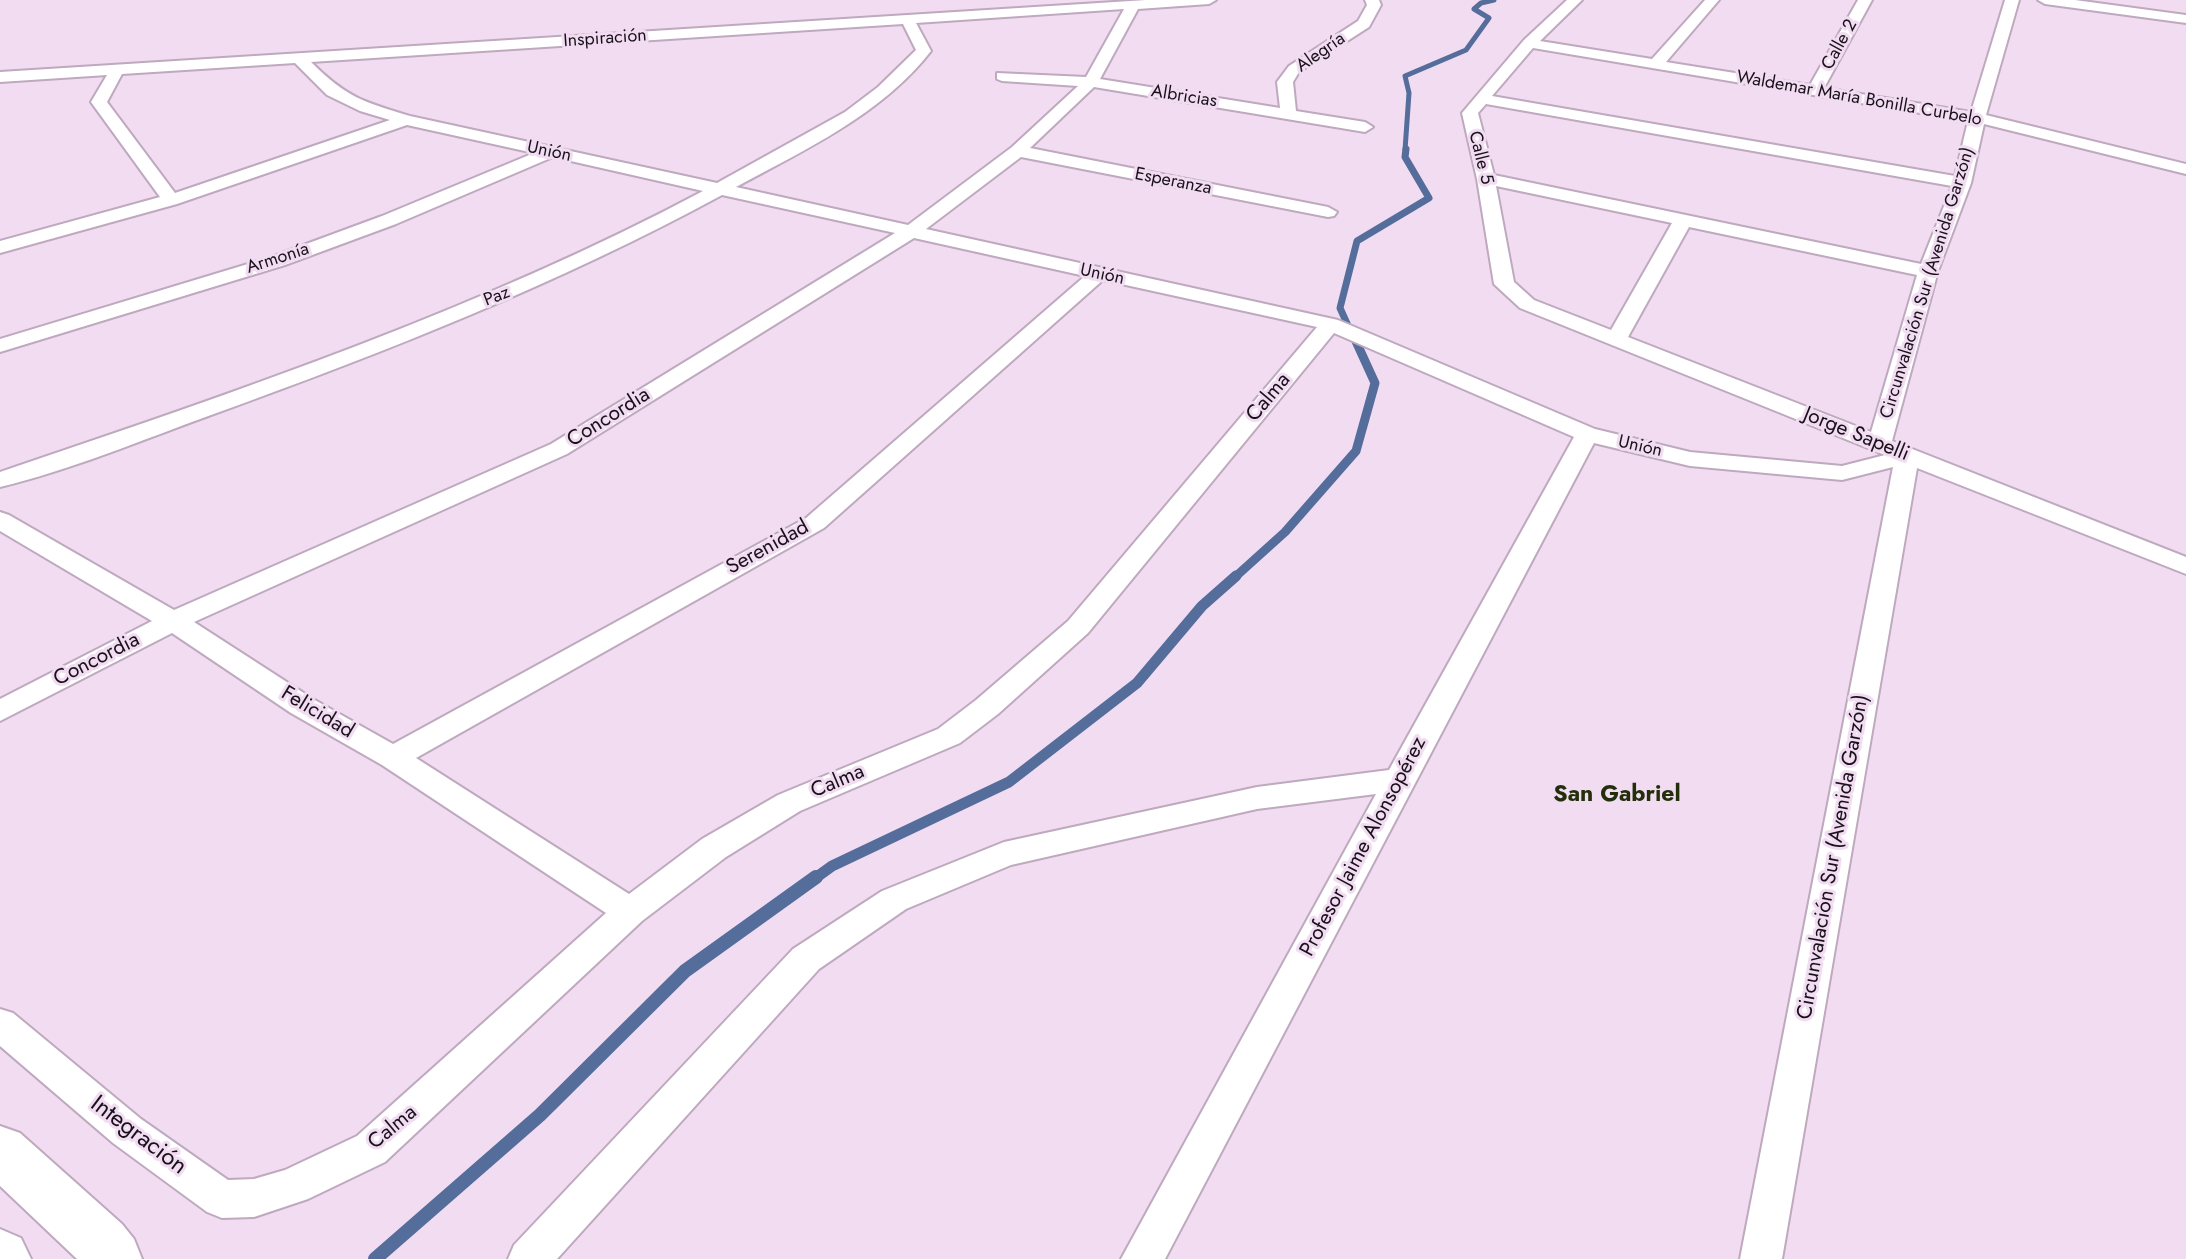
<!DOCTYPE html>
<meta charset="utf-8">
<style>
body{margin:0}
canvas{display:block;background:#f1dcf2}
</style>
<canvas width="2186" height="1259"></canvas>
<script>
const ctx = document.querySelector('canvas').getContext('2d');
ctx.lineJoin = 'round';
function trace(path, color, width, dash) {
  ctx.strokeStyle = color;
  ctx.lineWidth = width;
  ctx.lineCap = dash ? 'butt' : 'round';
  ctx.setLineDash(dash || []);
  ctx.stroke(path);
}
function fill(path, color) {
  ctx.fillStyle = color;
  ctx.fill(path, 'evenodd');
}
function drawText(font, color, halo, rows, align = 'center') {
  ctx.font = font + ' Jost,sans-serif';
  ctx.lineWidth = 6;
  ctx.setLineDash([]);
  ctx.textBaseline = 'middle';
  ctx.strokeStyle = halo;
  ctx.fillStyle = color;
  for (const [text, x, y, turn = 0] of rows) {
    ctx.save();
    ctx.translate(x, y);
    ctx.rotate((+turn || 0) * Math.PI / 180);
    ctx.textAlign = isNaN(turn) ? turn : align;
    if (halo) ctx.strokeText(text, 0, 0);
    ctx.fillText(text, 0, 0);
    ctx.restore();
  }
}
const streamFar4 = new Path2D(`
 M1405,150L1409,93L1405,76L1466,50L1489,18L1474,9L1481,3L1494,0`);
const streamFar3 = new Path2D(`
 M1354,339L1340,308L1357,241L1429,198L1405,157L1406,149`);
const streamFar2 = new Path2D(`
 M1234,578L1285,532L1356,451L1375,383L1354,337`);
const streamFar1 = new Path2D(`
 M814,879L832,866L1009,782L1137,683L1202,606L1236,576`);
const stream = new Path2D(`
 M375,1259L540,1115L685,971L816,877`);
const street = new Path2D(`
 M1146,0H1216L1209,4L1138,9L1100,79L1280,108L1277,82L1289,66L1358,21L1367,5L1365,0H1379L1381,5L1369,27L1299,72L1293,82L1296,111L1365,122L1373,127L1365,132L1094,87L1030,148L1328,207L1337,212L1334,216L1328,217L1021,157L926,229L1338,320L1595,429L1690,452L1842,466L1885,455L1520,308L1494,284L1477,179L1462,113L1524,40L1567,0H1582L1540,41L1652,59L1705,0H1719L1666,62L1810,85L1858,0H1872L1824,88L1971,112L2005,0H2019L1986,115L2186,164V174L1984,124L1971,183L1938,271L1892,441L2186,557V574L1917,468L1782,1259H1740L1893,467L1842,480L1690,466L1594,443L1165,1259H1121L1376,794L1257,809L1011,865L906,909L819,969L557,1259H508L514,1245L793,949L882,891L1004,842L1257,787L1389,770L1574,437L1334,333L1088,633L998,714L960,743L800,811L726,857L642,921L385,1162L308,1199L254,1217L222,1218L207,1212L113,1143L0,1046V1009L13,1013L141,1119L228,1180L254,1179L285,1170L357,1136L606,913L382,765L291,713L172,633L0,721V699L152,621L0,531V512L9,515L174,610L551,444L895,233L722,195C558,284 386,352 211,415C142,440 71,470 0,487V472C239,391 479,310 703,191L553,157L396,224L285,265L0,352V339L271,257L382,216L534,153L407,125L177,204L0,253V241L160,197L91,102L107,75L0,82V72ZM1124,9L1086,77L997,73V79L1002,81L1078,86L1012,147L908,225L736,187C805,150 882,114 931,51L916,23ZM903,24L916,50L878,87L845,112L717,183L410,116C363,102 346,97 311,62ZM1533,48L1968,121L1955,176L1492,96ZM295,63L327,95L360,111L390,120L175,193L107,102L122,74ZM1486,104L1952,186L1921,264L1494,175L1478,113ZM1496,186L1672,223L1611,330L1534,300L1514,282ZM1689,227L1917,275L1871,432L1628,337ZM914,238L1085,276L806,518L393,744L313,699L194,622L567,454ZM1103,280L1317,327L1068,621L976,700L938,729L778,795L702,839L629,894L416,758L824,528Z
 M2038,0H2075L2186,15V23L2045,4Z`);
const secondary = new Path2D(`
 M0,1126L20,1133L122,1224L134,1239L142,1259H77L0,1186Z
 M0,1229L21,1238L31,1259H0Z`);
const farStreetnames = [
 ["Inspiración",605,39,-4],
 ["Calle 2",1840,45,-61],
 ["Alegría",1321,53,-35],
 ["Albricias",1184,97,9],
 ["Waldemar María Bonilla Curbelo",1859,99,10],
 ["Unión",549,152,12],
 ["Calle 5",1480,158,76],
 ["Esperanza",1173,182,11],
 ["Armonía",278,259,-18],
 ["Unión",1102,275,12],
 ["Circunvalación Sur (Avenida Garzón)",1928,283,-73],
 ["Paz",497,297,-21],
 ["Unión",1640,447,13]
];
const streetNames = [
 ["Calma",1269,398,-50],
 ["Concordia",609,418,-32],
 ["Jorge Sapelli",1856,435,22],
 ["Serenidad",768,548,-29],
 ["Concordia",97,660,-27],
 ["Felicidad",317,713,31],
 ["Calma",838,782,-23],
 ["Profesor Jaime Alonsopérez",1364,847,-62],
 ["Circunvalación Sur (Avenida Garzón)",1834,857,-80],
 ["Calma",393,1128,-40]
];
const neighbourhoodNames = [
 ["San Gabriel",1617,795]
];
const nearStreetnames = [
 ["Integración",138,1136,37]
];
trace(streamFar4, '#556d9b', 5);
trace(streamFar3, '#556d9b', 7);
trace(streamFar2, '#556d9b', 9);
trace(streamFar1, '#556d9b', 11);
trace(stream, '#556d9b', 14);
trace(street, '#bea9be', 4);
trace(secondary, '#bea9be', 4);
fill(street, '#fff');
fill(secondary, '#fff');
drawText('18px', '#191119', '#f1dcf2', farStreetnames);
drawText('21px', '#191119', '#f1dcf2', streetNames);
drawText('bold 23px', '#222f0a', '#f1dcf2', neighbourhoodNames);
drawText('24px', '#191119', '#f1dcf2', nearStreetnames);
</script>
